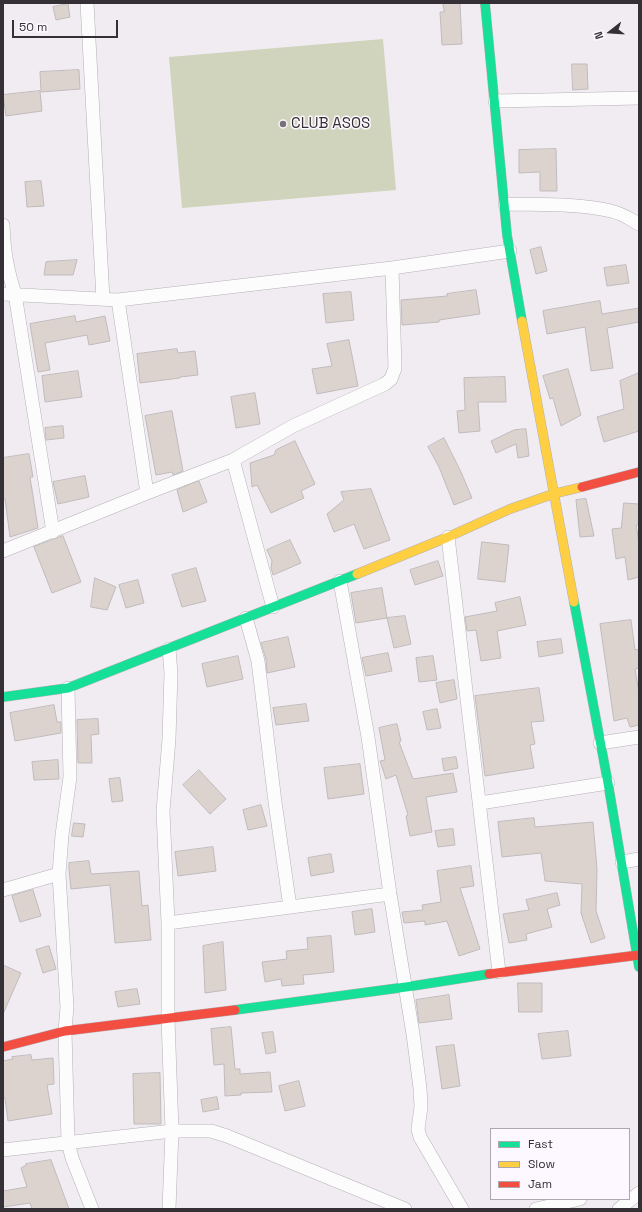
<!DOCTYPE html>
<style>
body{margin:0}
#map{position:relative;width:642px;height:1212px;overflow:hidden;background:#f1ecf2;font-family:"Space Grotesk",sans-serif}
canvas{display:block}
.frame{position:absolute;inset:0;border:4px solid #343035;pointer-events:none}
.legend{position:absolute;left:490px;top:1128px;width:140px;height:72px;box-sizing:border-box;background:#fdf7ff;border:1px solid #ada7ae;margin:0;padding:5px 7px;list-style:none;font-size:12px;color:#343035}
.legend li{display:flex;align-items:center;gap:8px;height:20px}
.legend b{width:20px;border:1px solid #ada7ae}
.north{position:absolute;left:590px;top:12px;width:40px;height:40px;-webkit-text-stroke:3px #fdf7ff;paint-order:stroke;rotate:253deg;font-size:11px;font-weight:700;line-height:16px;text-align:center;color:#343035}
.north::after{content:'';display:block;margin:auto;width:14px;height:18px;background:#343035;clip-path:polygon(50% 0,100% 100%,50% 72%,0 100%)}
.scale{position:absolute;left:12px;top:20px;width:106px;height:18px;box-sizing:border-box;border:2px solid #343035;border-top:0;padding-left:5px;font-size:12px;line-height:14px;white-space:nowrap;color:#343035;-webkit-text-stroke:3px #fdf7ff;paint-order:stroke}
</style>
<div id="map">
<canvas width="642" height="1212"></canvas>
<div class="frame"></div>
<ul class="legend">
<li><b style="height:5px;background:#16e098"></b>Fast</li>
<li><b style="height:5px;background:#ffcf43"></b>Slow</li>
<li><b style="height:5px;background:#f24e42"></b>Jam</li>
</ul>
<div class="north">N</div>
<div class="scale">50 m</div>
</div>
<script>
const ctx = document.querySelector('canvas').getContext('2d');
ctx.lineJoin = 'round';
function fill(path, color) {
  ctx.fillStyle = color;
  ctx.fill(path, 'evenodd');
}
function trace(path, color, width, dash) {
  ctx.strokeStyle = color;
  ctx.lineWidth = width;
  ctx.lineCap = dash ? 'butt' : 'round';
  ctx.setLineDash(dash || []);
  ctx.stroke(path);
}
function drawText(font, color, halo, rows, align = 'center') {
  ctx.font = font + ' "Space Grotesk",sans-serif';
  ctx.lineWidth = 3;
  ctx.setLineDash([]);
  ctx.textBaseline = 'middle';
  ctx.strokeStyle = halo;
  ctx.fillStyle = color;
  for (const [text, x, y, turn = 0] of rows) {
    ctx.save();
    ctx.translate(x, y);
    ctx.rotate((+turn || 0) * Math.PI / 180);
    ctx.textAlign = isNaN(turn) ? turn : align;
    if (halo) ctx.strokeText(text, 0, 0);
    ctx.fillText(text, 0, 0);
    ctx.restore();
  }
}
const green = new Path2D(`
 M383,39L396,190L182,208L169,57Z`);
const building = new Path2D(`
 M443,3H460L462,44L442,45L440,12H444Z
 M68,4L70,17L56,20L53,7Z
 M572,64H587L588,89L573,90Z
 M79,70L80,89L41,92L40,72Z
 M40,91L42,111L6,116L3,95Z
 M556,149L557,191H540V172L519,173V150Z
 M41,181L44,206L27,207L25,182Z
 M541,247L547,271L536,274L530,250Z
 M77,260L73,275H44L46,262Z
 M626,265L629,283L607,286L604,268Z
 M476,290L480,314L439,320V322L402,325L401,300L447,296V294Z
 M351,292L354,320L326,323L323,294Z
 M600,301L602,314L639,308V322L607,328L613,368L591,371L585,327L547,334L543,311Z
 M75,316L76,322L105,316L110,341L89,345L87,335L45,343L50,370L38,372L30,324Z
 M349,340L358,386L317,394L312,369L332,366L327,344Z
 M177,349L178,353L195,351L198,375L180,377V378L140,383L137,354Z
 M568,369L581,415L561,426L553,398L550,399L543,376Z
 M78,371L82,397L45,402L42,376Z
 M639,373V431L604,442L597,417L624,409L620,381Z
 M505,377L506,402H478L480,431L459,433L457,411L465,410L464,378Z
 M255,393L260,424L236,428L231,397Z
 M172,411L183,471L173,475L172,472L156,475L145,416Z
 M63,426L64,438L46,440L45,428Z
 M526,429L529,456L518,458L516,444L496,453L491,441L514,430Z
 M444,438L461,472L472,498L454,505L439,467L428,447Z
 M295,441L315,484L301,491L304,498L271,513L257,485L252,487L250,463L274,455L276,450Z
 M29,454L33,477H30L38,528L10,537L5,499L3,500V458Z
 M85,476L89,497L58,504L53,482Z
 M199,481L207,502L183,512L177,490Z
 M371,489L390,540L364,549L354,524L334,532L327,514L344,500L341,492Z
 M586,499L594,536L580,537L576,500Z
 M624,503L639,504V525H636L639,542V577L628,580L625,557L616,559L612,529L621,528Z
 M63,536L81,582L52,593L34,547Z
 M290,540L301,563L273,575L271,568L272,561L267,550Z
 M482,542L509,545L505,582L478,579Z
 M438,561L443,576L415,585L410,570Z
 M196,568L206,601L182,607L172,575Z
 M95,578L116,587L107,610L91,607Z
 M138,580L144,603L126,608L119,585Z
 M382,588L387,618L356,623L351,593Z
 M520,597L526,625L497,631L501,658L481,661L476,630L467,631L465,617L497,611L495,603Z
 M405,616L411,644L394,648L387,618Z
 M631,620L635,650L639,649V668L635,669L639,693V725L630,727L627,718L614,721L600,624Z
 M288,637L295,667L267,673L266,659L261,643Z
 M561,639L563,653L539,657L537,642Z
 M388,653L392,671L366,676L362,658Z
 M238,656L243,679L207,687L202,664Z
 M433,656L437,680L419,682L416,658Z
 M454,680L457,699L440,703L436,683Z
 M539,688L544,721L531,722L535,744L530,745L534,768L485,776L475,696Z
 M306,704L309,721L276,725L273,708Z
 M54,705L57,722H61V733L15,741L10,713Z
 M437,709L441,728L427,730L423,712Z
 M98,719L99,734L91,735L92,763H78L77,720Z
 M397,724L401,741L399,742L413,779L453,773L457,792L426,797L432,832L410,836L406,816L408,815L396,775L386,779L380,761L385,760L379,728Z
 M456,757L458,768L444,771L442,759Z
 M58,760L59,779L34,780L32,762Z
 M360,764L364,794L328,799L324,768Z
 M199,770L226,799L210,814L183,785Z
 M120,778L123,801L112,802L109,779Z
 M261,805L267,826L248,830L243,810Z
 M534,818L535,827L593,822L597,869L596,911L605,938L591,943L581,913L582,884L545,881L541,853L502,857L498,822Z
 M74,823L85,824L83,837L72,836Z
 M453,829L455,845L438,847L435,831Z
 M213,847L216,871L178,876L175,852Z
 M331,854L334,872L311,876L308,858Z
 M89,861L91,874L139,871L142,906L148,905L151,940L115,943L110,885L71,889L69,869V863Z
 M471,866L474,886L460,888L480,949L459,956L447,921L425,925V921L404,923L402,912L423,910L422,905L441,902L437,871Z
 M33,890L41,916L20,922L12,896Z
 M557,893L560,905L547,909L552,927L526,934L527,940L509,943L503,914L529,910L526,900Z
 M372,909L375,932L355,935L352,912Z
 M331,936L334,972L303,975L304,984L282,986L281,979L265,982L262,962L287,959L286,951L308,949L307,938Z
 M223,942L226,990L205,993L203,946Z
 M49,946L56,969L43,973L36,950Z
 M3,965L21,973L3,1014Z
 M518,983H542V1012H519Z
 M137,989L140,1004L118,1007L115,992Z
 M449,995L452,1019L419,1023L416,1000Z
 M231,1027L235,1069H240V1074L270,1072L272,1092L241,1093V1095L225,1096L224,1064L214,1065L211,1029Z
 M568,1031L571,1056L542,1059L538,1034Z
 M273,1032L276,1052L266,1054L262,1033Z
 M454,1045L460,1086L442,1089L436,1047Z
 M31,1055L32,1060L53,1058L54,1084L47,1085L52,1114L8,1121L5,1098H3V1061L13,1059L12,1057Z
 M160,1073L161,1124H134L133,1074Z
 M299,1081L305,1106L285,1111L279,1086Z
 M217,1097L219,1109L203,1112L201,1100Z
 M51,1160L69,1209H32L30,1203L3,1207V1191L27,1187L21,1168L26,1165V1164Z`);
const street = new Path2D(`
 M87,3L103,299
 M495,101L639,98
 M505,204C540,205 577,203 611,211C621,213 630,219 639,224
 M3,225C4,251 7,269 15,294L53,532
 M3,294L118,300L392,268L510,251
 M118,300L147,493
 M233,460L273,607
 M448,537L499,972
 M3,551L147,493L233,460L293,426L385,384L391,379L395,368L392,268
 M340,581L368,737L390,894L413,1034L420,1088L421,1107L418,1129L420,1137L462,1209
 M246,618L258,661L275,802L290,907
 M68,688L70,777L62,835L59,874L67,1007L65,1031L68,1142L72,1158L92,1209
 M600,743L639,737
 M480,803L608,783
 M622,862L639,859
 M3,890L59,874
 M168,923L390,894
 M3,1150L172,1131H211L227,1136L405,1209
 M169,1209L172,1131L168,1019V923L163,811L169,739L171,673L169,649
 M536,1209L580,1199
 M619,1209L639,1193`);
const fast = new Path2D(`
 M485,3L507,235L522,321
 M574,602L608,783L639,967
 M3,697L68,688L357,574
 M235,1010L406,987L489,974`);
const slow = new Path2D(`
 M522,321L574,602
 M357,574L448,537L510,509L553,494L582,487`);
const jam = new Path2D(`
 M582,487L639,472
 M489,974L639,955
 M3,1047L65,1031L235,1010`);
const markers = [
 [283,124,4,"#767277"]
];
const poiNames = [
 ["CLUB ASOS",291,124]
];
fill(green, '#d0d4bd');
fill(building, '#ddd3ce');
trace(building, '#bfbbbc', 1);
trace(street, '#b4b1b5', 14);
trace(fast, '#b4b1b5', 10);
trace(slow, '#b4b1b5', 10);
trace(jam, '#b4b1b5', 10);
trace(street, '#fdfcfd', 13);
trace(fast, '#16e098', 9);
trace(slow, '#ffcf43', 9);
trace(jam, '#f24e42', 9);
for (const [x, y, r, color] of markers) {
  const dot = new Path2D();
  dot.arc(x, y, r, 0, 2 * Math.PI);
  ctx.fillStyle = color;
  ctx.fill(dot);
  trace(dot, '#fdf7ff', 1.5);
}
drawText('15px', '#343035', '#fdf7ff', poiNames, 'left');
</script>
